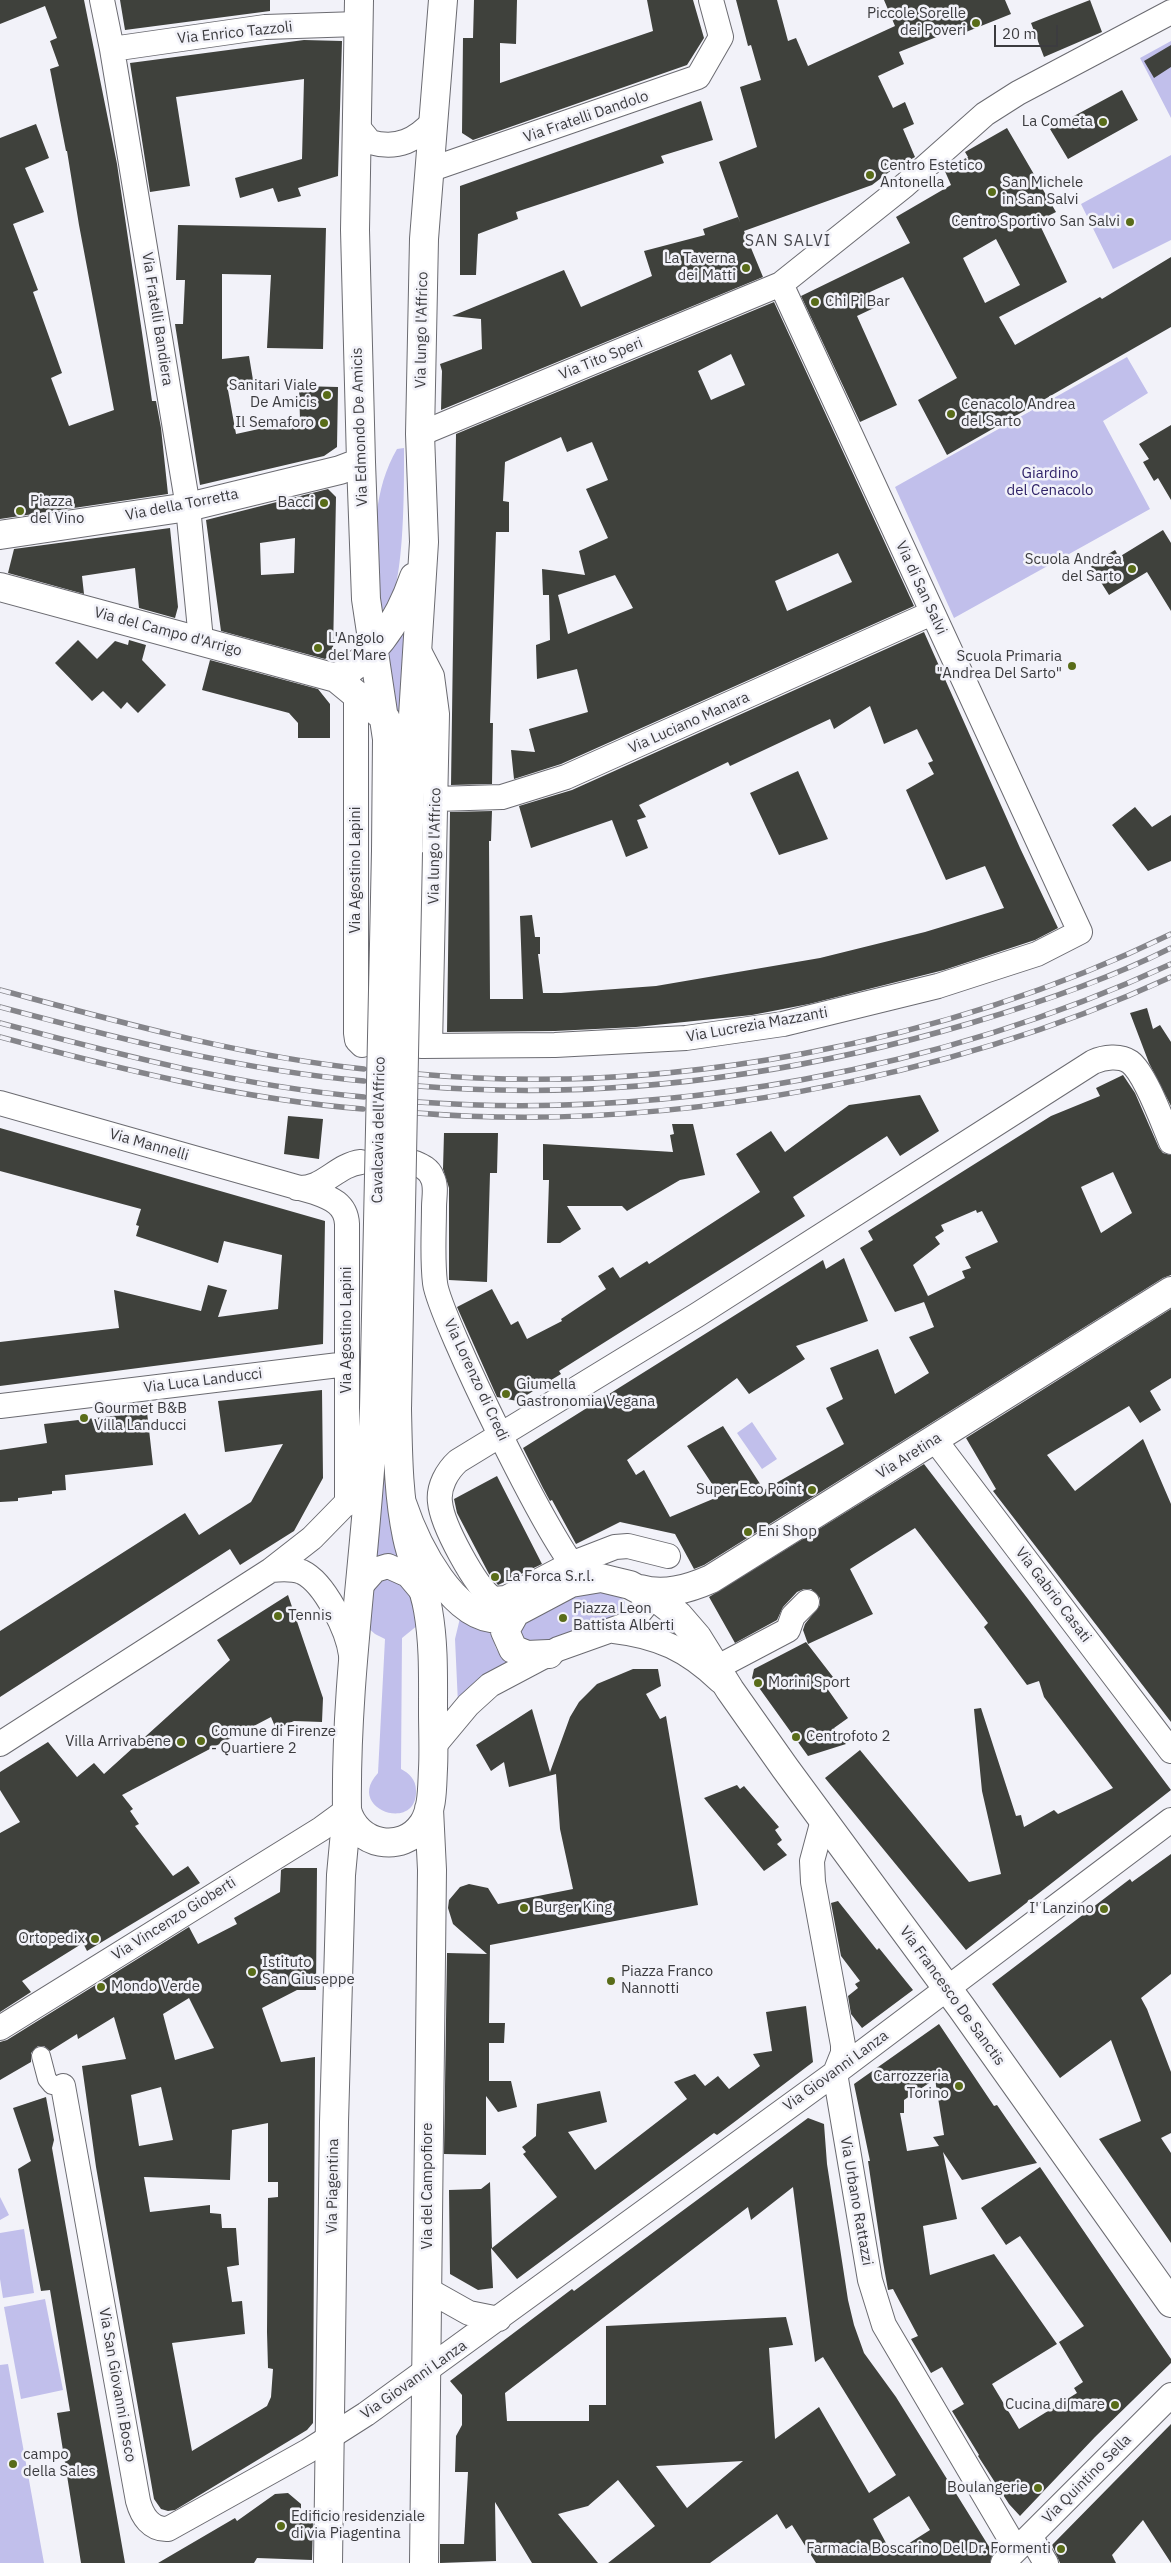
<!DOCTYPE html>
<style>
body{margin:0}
#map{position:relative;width:1171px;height:2563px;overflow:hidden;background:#f2f2f9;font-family:"IBM Plex Sans",sans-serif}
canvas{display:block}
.scale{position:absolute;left:994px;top:25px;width:64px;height:22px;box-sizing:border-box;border:2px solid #3c3c3f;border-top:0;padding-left:6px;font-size:15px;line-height:18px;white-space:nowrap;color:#3c3c3f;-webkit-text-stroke:4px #f2f2f9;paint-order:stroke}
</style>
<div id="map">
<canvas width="1171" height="2563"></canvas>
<div class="scale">20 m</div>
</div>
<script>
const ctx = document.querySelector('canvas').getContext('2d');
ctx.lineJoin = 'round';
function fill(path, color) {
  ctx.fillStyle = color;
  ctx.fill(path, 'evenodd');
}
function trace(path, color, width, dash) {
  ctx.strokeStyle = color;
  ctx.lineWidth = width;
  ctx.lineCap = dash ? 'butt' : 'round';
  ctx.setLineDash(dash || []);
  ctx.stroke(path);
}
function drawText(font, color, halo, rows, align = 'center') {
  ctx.font = font + ' "IBM Plex Sans",sans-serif';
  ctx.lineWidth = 5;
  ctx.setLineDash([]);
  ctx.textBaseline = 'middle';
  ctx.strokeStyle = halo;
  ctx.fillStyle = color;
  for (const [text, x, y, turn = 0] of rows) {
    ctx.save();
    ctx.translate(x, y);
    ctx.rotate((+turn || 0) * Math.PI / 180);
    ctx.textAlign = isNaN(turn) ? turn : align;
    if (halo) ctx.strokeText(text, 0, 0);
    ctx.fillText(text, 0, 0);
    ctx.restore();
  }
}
const green = new Path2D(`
 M1171,41V118L1140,58Z
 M1171,155V240L1113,269L1081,204Z
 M1127,357L1148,393L1103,421L1150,509L954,618L895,487Z
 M404,448C404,473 406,602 383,610C379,602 379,593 378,584C372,540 374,488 397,449Z
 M408,608L400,749H396L397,709L387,650Z
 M752,1422L777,1459L762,1469L737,1433Z
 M380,1470L387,1476L388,1511L401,1556L371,1558Z
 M389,1579L408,1583L418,1625L402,1638L401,1769C409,1773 416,1780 416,1790C418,1834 344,1809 378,1773L385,1639L375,1634L367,1627L364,1597L379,1582Z
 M577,1591L618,1593L625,1602L624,1613L540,1644L519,1639L520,1621Z
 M461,1614L495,1627C492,1643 495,1655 511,1661L458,1704L455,1639Z
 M0,2197L9,2215L0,2220Z
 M24,2229L34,2293L3,2298L0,2279V2233Z
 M45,2299L63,2390L21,2399L4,2307Z
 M8,2364L44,2563H0V2365Z`);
const building = new Path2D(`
 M0,0H84L117,164L148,373L152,401H156L161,428L168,494L0,519V138L36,124L49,158L25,168L44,212L13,224L38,290L33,292L62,373L51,378L69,426L114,410L79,225L67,151H66L50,69L59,66L50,41L57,38L45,6L0,24Z
 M120,0H270V11L125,30Z
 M474,0H517L516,44L500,43V83L653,31L647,0H693L704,38L687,65L473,140L462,133L463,38H473Z
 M736,0H777L788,41L796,38L808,66L895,26L884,0H1005L1011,14L966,32L964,26L899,52L904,64L878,76L893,108L905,102L914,124L903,129L915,157L893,169L872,185L744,231L763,277L441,410L442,371L440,364L482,349L481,319L452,316L564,270L581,307L652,276L644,251L705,235L703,229L738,217L740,222L719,162L757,147L740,87L761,80L751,45L748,46Z
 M1090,0L1102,32L1044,57L1031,23Z
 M304,40L342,41L338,176L298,188L301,196L278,202L273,188L240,198L235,178L302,159L304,79L176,97L190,186L150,192L130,63Z
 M1171,45V67L1154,78L1144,61Z
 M1122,90L1138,120L1068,159L1050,129Z
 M701,101L713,140L661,156L664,163L516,212L518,219L478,234L476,275H460V186Z
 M1007,128L1056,212L1038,221L1067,282L999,317L1015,345L1100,297L1102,299L1171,257V327L947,455L918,400L957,378L903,277L870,292L876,307L857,316L897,405L860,422L801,296L910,243L896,217L951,185L944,169L968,157L965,152ZM996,239L1020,285L985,303L963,258Z
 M178,225L326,228L323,349L267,348L271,275L222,274V359L249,356L254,386L228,390L236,434L300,420L299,386L338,387L337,447L324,456L200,485L175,324H183L185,280H176Z
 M774,302L914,606L561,764L514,779L511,750L535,752L529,729L588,712L577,669L537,679L536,645L550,640L549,595H543L542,569L585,575L579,551L608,538L586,489L608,480L592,442L567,452L561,437L505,462L503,501L509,502V532H496L490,723H493L492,784L451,785L456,434ZM731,354L745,385L711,400L698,371ZM838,553L852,582L787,611L775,581ZM615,575L633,608L568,634L558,595Z
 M1171,425V500L1158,478L1154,481L1143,462L1149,459L1139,444Z
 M328,489L336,497L333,653L325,659L221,631L206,520ZM295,538L294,573L261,575L260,543Z
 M170,528L178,607L175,618L139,608L135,568L82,576L84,594L8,573L14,549Z
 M1163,530L1171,543V611L1147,572L1109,595L1090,565L1115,550L1119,557Z
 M924,632L1020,848L1058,928L1035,940L944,970L809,1004L752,1015L636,1027L555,1031L447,1032L450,812L492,811L491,841H489L490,999H523L520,916L532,915L535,937H540V954H538L543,993H561L656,986L820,958L925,932L1004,908L985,866L946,880L906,790L934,774L928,763L933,761L917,729L884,744L870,706L834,729L830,719L730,766L728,762L639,805L646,817L637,820L648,848L626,857L612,820L531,848L519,806L572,790Z
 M78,640L97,659L115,641L128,645L129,640L146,645L142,660L166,685L138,713L127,702L121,709L103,691L92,701L55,663Z
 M210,660L318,689L330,704V738H298V723L289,713L202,690Z
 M798,771L828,839L779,855L750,793Z
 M1135,807L1152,827L1171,815V861L1148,871L1112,825Z
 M1147,1008L1153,1029L1160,1025L1171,1042V1106L1149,1063L1130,1013Z
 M1123,1075L1135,1093L1159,1148L1163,1153L1171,1155V1275L1163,1278L704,1565L694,1569L675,1534L620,1522L576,1544L552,1500L550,1501L543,1488L523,1448L823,1260L826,1269L844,1258L868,1321L796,1346L805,1359L749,1394L737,1378L627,1460L636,1475L644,1470L670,1517L720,1496L687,1446L723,1426L764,1490L844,1444L826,1408L843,1399L830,1368L878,1349L895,1394L929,1373L909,1337L934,1327L924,1302L895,1312L860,1248L873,1240L868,1231L1051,1116L1100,1096L1096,1088ZM1113,1172L1132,1213L1101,1233L1081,1187ZM976,1210L977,1213L982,1211L998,1242L965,1257L971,1268L962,1271L965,1278L928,1296L913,1265L940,1244L935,1237L944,1231L941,1225Z
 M920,1095L939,1131L900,1156L887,1136L793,1197L805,1216L559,1371L561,1374L517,1401L497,1397L457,1307L492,1289L511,1325L518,1321L527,1339L562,1321L561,1319L606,1289L598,1276L613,1267L620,1278L647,1261L649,1264L760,1192L736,1154L771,1131L785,1152L849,1105Z
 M288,1116L323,1119L319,1159L284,1154Z
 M672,1124H693L705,1175L680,1180L627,1211L622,1206H567L581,1229L560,1243H547L549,1180H543V1144L673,1152L670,1135L674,1134Z
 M0,1128L325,1221L323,1344L0,1386V1342L119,1328L114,1290L201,1311L208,1285L227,1290L218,1317L278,1309L282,1255L224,1241L218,1263L136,1236L139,1226L136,1225L141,1209L0,1171Z
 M444,1133H498L497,1173H490L487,1282L449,1280V1188L443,1169Z
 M1171,1309V1378L1150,1391L1161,1410L1140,1423L1129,1406L1047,1455L1075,1491L1143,1439L1171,1504V1722L993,1491L996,1489L966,1438Z
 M322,1390L323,1478L294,1531L240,1565L230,1549L0,1697V1631L185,1513L199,1535L251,1502L283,1444L225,1452L218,1401Z
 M147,1412L153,1465L65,1475L66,1490L52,1491V1494L18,1498V1501L0,1502V1450L47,1443L44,1424Z
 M924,1464L1028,1599L1171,1790L966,1950L825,1778L860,1750L969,1882L1001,1874L982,1791L974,1709L981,1708L1016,1816L1021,1815L1024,1827L1054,1810L1058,1814L1113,1788L1044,1697L1039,1681L1027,1685L984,1627L988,1623L915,1528L850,1569L873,1614L808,1644L803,1630L805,1624L820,1605V1598L811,1589H804L797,1592L783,1607L777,1620L735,1643L709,1597Z
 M497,1476L542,1564L498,1585L489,1574L457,1513L454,1499Z
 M288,1595L323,1698L322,1722L294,1721L276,1729L271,1717L122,1795L133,1809L130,1811L139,1824L135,1826L173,1876L188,1866L200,1883L87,1951L83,1943L22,1981L31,1992L0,2012V1833L20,1822L0,1790V1772L48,1742L77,1777L94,1763L104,1774L230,1660L217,1640Z
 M806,1642L833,1677L824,1684L848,1718L834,1728L846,1744L808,1756L752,1678L754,1669Z
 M633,1669H658L661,1686L646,1694L660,1719L666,1716L698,1905L490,1945L489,2023H505L504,2043H489V2081H511L517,2107L498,2112L486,2096V2155L444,2154L447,1953L487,1954L453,1924L448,1908L449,1900L460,1887L469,1884L488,1888L498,1904L573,1889L560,1829L556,1774L509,1787L504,1762L491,1771L476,1745L532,1709L550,1772L570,1717L579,1702L597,1684Z
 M737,1785L740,1789L744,1786L779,1827L775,1830L782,1840L777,1844L787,1855L764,1871L704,1798Z
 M1171,1854V1974L1141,1998L1147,2009L1171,2072V2133L1161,2138L1171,2153V2243L1099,2139L1141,2121L1111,2040L1060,2078L992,1984L1130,1879L1132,1882Z
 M285,1868H317L316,1990H297L262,2008L281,2062L315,2057L313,2423L307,2430L175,2510L168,2511L161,2509L154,2499L96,2167L82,2066L126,2059L114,2017L78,2039L77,2034L50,2051L44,2046H38L31,2053V2062L0,2080V2042L7,2040L189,1927L198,1944L237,1924L234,1918L280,1892L281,1870ZM189,1998L214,2048L175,2060L163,2014ZM161,2087L173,2140L139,2146L131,2095ZM268,2123V2182H278V2197L268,2198L267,2332L268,2368L273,2369L271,2397L267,2406L192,2451L172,2343L245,2334L242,2301L232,2302L227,2267L239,2265L236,2228H222L221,2214L210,2213V2205L150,2212L144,2177L230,2180L232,2130Z
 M838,1901L877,1950L879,1948L913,1990L862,2028L851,2014L848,1996L858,1988L855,1984L860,1981L841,1956L831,1903Z
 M806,2006L813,2062L737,2120L717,2135L714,2133L517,2279L491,2248L493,2288L478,2290L450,2274L449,2190L481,2189L490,2182L492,2248L557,2197L523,2154L526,2152L522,2147L536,2136L537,2104L600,2091L607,2122L568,2132L595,2170L687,2099L674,2082L695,2074L705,2086L718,2076L729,2089L760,2066L753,2054L772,2051L766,2012Z
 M939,2024L994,2106L997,2105L1037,2163L962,2180L943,2152L957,2219L923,2226L930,2275L994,2254L1057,2344L992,2384L1019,2429L1077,2393L1074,2388L1083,2382L1059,2342L1084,2326L1020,2236L1006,2245L981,2208L1040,2167L1171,2359V2363L1095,2437L1020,2516L1009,2504L978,2456L979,2455L952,2411L964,2404L942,2367L931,2373L911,2339L918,2336L893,2289L888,2290L883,2262L868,2161H870L854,2084ZM935,2079L944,2135L933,2137L939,2146L907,2151L900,2113H904V2100Z
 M46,2097L54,2140L52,2148L125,2563H81L57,2413L70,2411L50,2290L41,2291L18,2169L31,2161L13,2108Z
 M808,2118L824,2124L827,2164L848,2300L854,2325L864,2353L896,2397L993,2553L990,2563H816L792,2525L786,2529L777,2514L710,2563H608L655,2526L618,2480L588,2506L558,2514L598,2563H532L495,2502L496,2561L440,2563V2544H464L468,2472H455L456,2436L462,2425V2395L450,2381L572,2289L574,2291ZM793,2187L815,2362L823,2357L896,2475L869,2493L819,2407L775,2439L769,2348L793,2345L786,2317L606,2326V2405H589V2421H507L505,2393L748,2207L751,2220ZM743,2461L687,2508L656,2466ZM909,2496L930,2530L892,2554L873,2519Z
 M1171,2424V2563L1143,2520L1112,2555L1116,2563H1060L1052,2545Z
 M288,2493L301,2504V2522H313L312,2560L257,2558L254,2563H158L235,2518L237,2521L275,2494Z`);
const pedestrian = new Path2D(`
 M41,2056L47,2079L52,2085L63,2086`);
const minor = new Path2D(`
 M102,0L112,49L188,507L201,640
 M112,49L265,27L358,24
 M356,125L370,142C398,150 416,140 435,120
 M429,170L698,77L721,37L711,0
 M420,434L781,284L905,185L985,114L1018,93L1171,12
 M418,649L432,676L437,714L430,1046
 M356,693V1033L357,1040L362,1045
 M436,799L502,797L566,777L932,613
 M421,1046L555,1045L686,1038L783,1024L938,986L1037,954L1080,932L781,284
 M0,1103L314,1192C331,1198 346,1204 347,1224V1504
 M415,1163C422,1166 429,1169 432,1177C437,1186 434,1197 434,1207C434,1232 432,1258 435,1283C439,1317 557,1559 582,1575
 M297,1188C323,1190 336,1165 361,1162
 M0,1406L347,1364
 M935,1440L1171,1751
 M668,1556L628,1546L615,1547L571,1564L506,1598L493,1599C475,1586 442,1525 440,1502C438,1487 447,1471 458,1461L697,1315L1093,1062C1104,1057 1120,1055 1130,1062C1145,1073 1163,1123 1171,1142
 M271,1570C281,1569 292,1568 302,1572C325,1583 348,1631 351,1655
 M359,1588L375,1570L388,1566L408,1575L424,1594
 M614,1631C658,1636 688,1650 720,1681
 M716,1668L788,1630L793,1616L807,1602
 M0,1744L271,1570L312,1538L357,1492
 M433,1747L468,1705L490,1685L558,1649L631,1623L652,1597
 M823,1820L812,1861L813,1882L843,2045V2053L835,2073L870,2280L884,2325L1016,2549
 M0,2028L321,1829L347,1810
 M63,2086L138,2501C142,2516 151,2530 168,2529L308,2451L366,2414L835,2073L1171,1820
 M428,2290L469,2313L499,2319
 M1030,2536L1046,2563
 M1003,2563L1171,2395`);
const tertiary = new Path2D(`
 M359,0L355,230L361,462L366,599L387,739L386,851
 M0,535L188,507L340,470L361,462
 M0,587L336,678L386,719
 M336,678C376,657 400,618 414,577
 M408,852L412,732L424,542L420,434L424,239L443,0
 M374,1408C368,1543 345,1676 347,1810C356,1845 402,1855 423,1824C433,1809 432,1786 433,1769C434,1750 433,1731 433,1712C433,1678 434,1644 428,1610C424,1585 412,1562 407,1537C398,1494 398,1452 397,1409
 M402,1503C415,1542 454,1626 505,1618L571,1583L601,1578L630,1585L660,1601L678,1615L697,1637L730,1690L785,1768L961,2007L1171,2303
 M640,1589C664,1596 688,1589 711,1579L1171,1291
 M514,1615L505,1631L513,1649L527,1655L549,1654
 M328,2563L334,2122L341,1875L347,1810
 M424,2563L432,1870L429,1809`);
const rail = new Path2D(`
 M0,990C120,1022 240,1056 364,1069
 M0,1007C120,1039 240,1070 364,1081
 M0,1023C120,1055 240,1086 364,1097
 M0,1037C119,1069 240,1099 363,1109
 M418,1074C667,1097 947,1043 1171,934
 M418,1086C604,1101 792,1076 971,1023C1039,1003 1107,980 1171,948
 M418,1102C670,1120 942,1070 1171,964
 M417,1113C663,1133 947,1080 1171,977`);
const tertiaryBridge = new Path2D(`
 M374,1408L386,851
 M397,1409L408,852`);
const markers = [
 [976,23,5,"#596c19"],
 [1103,122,5,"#596c19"],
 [870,175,5,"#596c19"],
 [992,192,5,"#596c19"],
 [1130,222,5,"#596c19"],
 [746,268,5,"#596c19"],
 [815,302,5,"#596c19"],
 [327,395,5,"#596c19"],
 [951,414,5,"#596c19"],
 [324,423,5,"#596c19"],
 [324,503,5,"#596c19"],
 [20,511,5,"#596c19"],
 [1132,569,5,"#596c19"],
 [318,648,5,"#596c19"],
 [1072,666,5,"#596c19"],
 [506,1394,5,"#596c19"],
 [84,1418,5,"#596c19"],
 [812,1490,5,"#596c19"],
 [748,1532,5,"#596c19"],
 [495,1577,5,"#596c19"],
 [278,1616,5,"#596c19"],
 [563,1618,5,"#596c19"],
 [758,1683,5,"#596c19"],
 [796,1737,5,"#596c19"],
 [201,1741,5,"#596c19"],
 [181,1742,5,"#596c19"],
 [524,1908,5,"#596c19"],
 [1104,1909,5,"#596c19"],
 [95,1939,5,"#596c19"],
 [252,1972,5,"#596c19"],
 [611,1981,5,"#596c19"],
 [101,1987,5,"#596c19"],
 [959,2086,5,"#596c19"],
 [1115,2405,5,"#596c19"],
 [13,2464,5,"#596c19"],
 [1038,2488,5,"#596c19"],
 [281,2526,5,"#596c19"],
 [1061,2549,5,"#596c19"]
];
const poiNames = [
 ["Piccole Sorelle",966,14,"right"],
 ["dei Poveri",966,31,"right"],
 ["La Cometa",1093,122,"right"],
 ["Centro Estetico",880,166],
 ["Antonella",880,183],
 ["San Michele",1002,183],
 ["in San Salvi",1002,200],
 ["Centro Sportivo San Salvi",1120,222,"right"],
 ["La Taverna",736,259,"right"],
 ["dei Matti",736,276,"right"],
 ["Chi Pi Bar",825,302],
 ["Sanitari Viale",317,386,"right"],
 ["De Amicis",317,403,"right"],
 ["Cenacolo Andrea",961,405],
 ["del Sarto",961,422],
 ["Il Semaforo",314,423,"right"],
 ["Piazza",30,502],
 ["del Vino",30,519],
 ["Bacci",314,503,"right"],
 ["Scuola Andrea",1122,560,"right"],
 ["del Sarto",1122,577,"right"],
 ["L'Angolo",328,639],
 ["del Mare",328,656],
 ["Scuola Primaria",1062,657,"right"],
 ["\"Andrea Del Sarto\"",1062,674,"right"],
 ["Giumella",516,1385],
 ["Gastronomia Vegana",516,1402],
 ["Gourmet B&B",94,1409],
 ["Villa Landucci",94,1426],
 ["Super Eco Point",802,1490,"right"],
 ["Eni Shop",758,1532],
 ["La Forca S.r.l.",505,1577],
 ["Piazza Leon",573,1609],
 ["Battista Alberti",573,1626],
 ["Tennis",288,1616],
 ["Morini Sport",768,1683],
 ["Comune di Firenze",211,1732],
 ["- Quartiere 2",211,1749],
 ["Centrofoto 2",806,1737],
 ["Villa Arrivabene",171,1742,"right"],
 ["Burger King",534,1908],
 ["I' Lanzino",1094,1909,"right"],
 ["Ortopedix",85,1939,"right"],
 ["Istituto",262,1963],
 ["San Giuseppe",262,1980],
 ["Piazza Franco",621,1972],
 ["Nannotti",621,1989],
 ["Mondo Verde",111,1987],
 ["Carrozzeria",949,2077,"right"],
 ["Torino",949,2094,"right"],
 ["Cucina di mare",1105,2405,"right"],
 ["campo",23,2455],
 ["della Sales",23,2472],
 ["Boulangerie",1028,2488,"right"],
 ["Edificio residenziale",291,2517],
 ["di via Piagentina",291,2534],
 ["Farmacia Boscarino Del Dr. Formenti",1051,2549,"right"]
];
const streetNames = [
 ["Via Enrico Tazzoli",235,33,-6],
 ["Via Fratelli Dandolo",586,117,-19],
 ["Via Fratelli Bandiera",157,319,81],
 ["Via lungo l'Affrico",422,330,-89],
 ["Via Tito Speri",601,359,-22],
 ["Via Edmondo De Amicis",360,427,-92],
 ["Via della Torretta",182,505,-11],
 ["Via di San Salvi",921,588,65],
 ["Via del Campo d'Arrigo",168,632,15],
 ["Via Luciano Manara",689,723,-24],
 ["Via lungo l'Affrico",435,846,-89],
 ["Via Agostino Lapini",356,870,-90],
 ["Via Lucrezia Mazzanti",757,1025,-10],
 ["Cavalcavia dell'Affrico",379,1130,-89],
 ["Via Mannelli",149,1145,16],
 ["Via Agostino Lapini",347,1330,-90],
 ["Via Lorenzo di Credi",476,1380,65],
 ["Via Luca Landucci",203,1381,-7],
 ["Via Aretina",909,1456,-32],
 ["Via Gabrio Casati",1053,1595,53],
 ["Via Vincenzo Gioberti",174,1919,-32],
 ["Via Francesco De Sanctis",952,1996,54],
 ["Via Giovanni Lanza",836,2071,-36],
 ["Via Piagentina",333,2186,-89],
 ["Via del Campofiore",428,2186,-90],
 ["Via Urbano Rattazzi",856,2201,80],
 ["Via Giovanni Lanza",414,2380,-35],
 ["Via San Giovanni Bosco",117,2385,80],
 ["Via Quintino Sella",1087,2479,-45]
];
const parkNames = [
 ["Giardino",1050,474],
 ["del Cenacolo",1050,491]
];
const neighbourhoodNames = [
 ["SAN SALVI",788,241]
];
fill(green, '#c1bfeb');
fill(building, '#3f413c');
trace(pedestrian, '#6b6b71', 20);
trace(minor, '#6b6b71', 26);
trace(tertiary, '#6b6b71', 30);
trace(pedestrian, '#fff', 18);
trace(minor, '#fff', 24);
trace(tertiary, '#fff', 28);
trace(rail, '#85858a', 5.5);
trace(rail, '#f2f2f9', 4, [11]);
trace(tertiaryBridge, '#6b6b71', 30, []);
trace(tertiaryBridge, '#fff', 28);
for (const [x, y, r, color] of markers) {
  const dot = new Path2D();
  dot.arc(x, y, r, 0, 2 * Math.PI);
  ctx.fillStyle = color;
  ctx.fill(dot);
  trace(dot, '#f2f2f9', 2);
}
drawText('15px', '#3c3c3f', '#f2f2f9', poiNames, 'left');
drawText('15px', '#3c3c3f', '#f2f2f9', streetNames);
drawText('15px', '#312469', '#f2f2f9', parkNames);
ctx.letterSpacing = '1px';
drawText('16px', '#47474d', '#f2f2f9', neighbourhoodNames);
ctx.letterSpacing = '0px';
</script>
